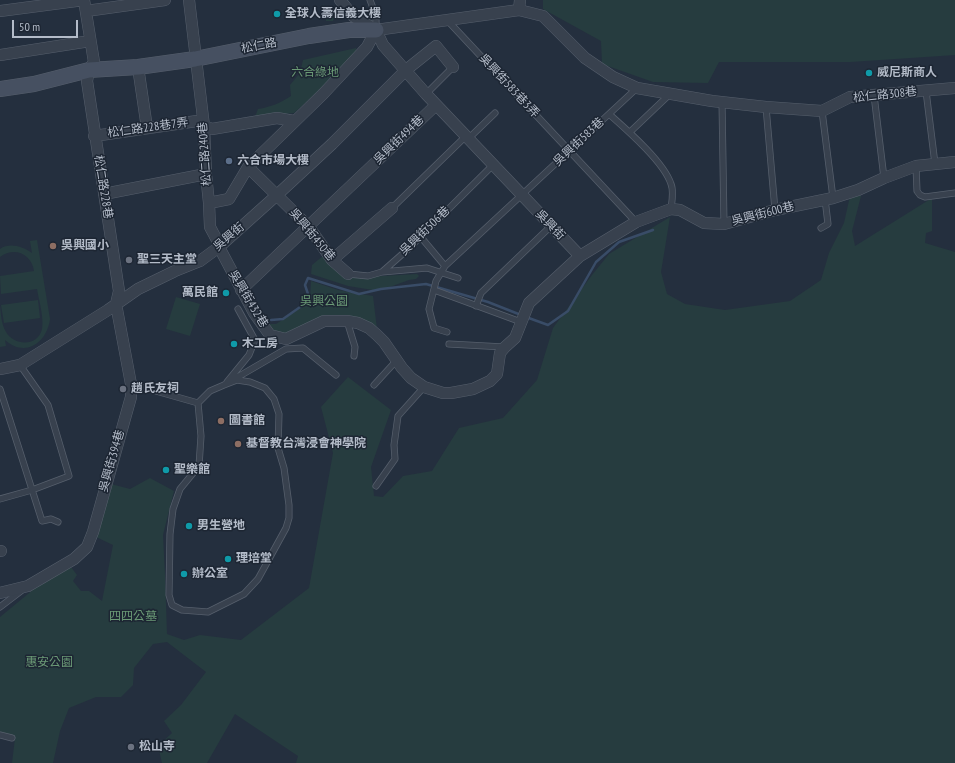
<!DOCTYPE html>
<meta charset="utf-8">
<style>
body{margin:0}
#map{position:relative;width:955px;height:763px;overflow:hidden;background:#242f3e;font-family:"PT Sans Narrow",sans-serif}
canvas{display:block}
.scale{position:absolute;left:12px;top:20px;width:66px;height:18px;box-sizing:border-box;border:2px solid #b4bcc9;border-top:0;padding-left:5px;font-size:12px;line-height:14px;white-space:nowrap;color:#b4bcc9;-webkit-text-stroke:3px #1d2633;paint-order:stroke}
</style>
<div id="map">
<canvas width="955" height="763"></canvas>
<div class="scale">50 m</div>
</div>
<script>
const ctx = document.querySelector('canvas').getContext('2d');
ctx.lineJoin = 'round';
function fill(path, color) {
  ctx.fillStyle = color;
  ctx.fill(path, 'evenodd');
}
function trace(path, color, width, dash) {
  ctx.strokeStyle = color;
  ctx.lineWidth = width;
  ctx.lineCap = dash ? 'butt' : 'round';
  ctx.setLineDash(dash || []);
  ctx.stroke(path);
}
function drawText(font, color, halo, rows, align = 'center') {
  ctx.font = font + ' "PT Sans Narrow","Noto Sans TC",sans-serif';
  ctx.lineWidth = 3;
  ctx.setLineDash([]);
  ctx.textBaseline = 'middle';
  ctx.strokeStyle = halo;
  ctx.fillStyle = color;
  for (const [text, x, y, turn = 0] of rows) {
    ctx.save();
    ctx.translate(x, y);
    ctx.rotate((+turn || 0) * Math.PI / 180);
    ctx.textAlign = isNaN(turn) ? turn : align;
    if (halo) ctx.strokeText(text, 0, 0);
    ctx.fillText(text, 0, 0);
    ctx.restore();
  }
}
const green = new Path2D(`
 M543,0H955V55L850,62H719L708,83L653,82L602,64L601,41L543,9Z
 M323,4L335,16L333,21H326Z
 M356,48L358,55L294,113L255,117L258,109C271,107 280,103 291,96L290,85L300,73L303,60Z
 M850,196H861L852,231L855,246L932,198V231L926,233L925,243L955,252V763H296L298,756L235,714L207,763H162L158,746L172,733L164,721L181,705L206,672L167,642L153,644L134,668L133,685L121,697H96L69,708L60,731L53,763H12L15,738L0,736V617L34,589L71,567L77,575L73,581L81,591H89L102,601L113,545L96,537L111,484L130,489L150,478L174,491L163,535L165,575L167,634L184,640L200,635L241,640L309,588L333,453L321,407L348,377L391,410L371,467L374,496L383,497L403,476L432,471L459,428L503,418L537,380L553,328L592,275L609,254L670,217L661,272L667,294L685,304L725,310L790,301L821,280L829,253L844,223Z
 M37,240L50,319C47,343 25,358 5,340L6,346L0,347V305C1,313 1,324 6,332C14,346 38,347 42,329C44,317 39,301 37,289L1,294L0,276L34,271C32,254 14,246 0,257V249C10,242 23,247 32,253L30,241Z
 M324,255L348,278L417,274L419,276L416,279L409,280L387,288L373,290L348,286L311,274L312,265Z
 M311,281L338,290L373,296L377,329L349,318L281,336L267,324H276L304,306L310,300Z
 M176,297L200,304L190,336L166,329Z
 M38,300L40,318L4,323L1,305Z`);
const stream = new Path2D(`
 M526,317L548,325L568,311L596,262L619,242L653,230
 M271,320L283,319L303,305L308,294L305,285L308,278L359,294L381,289L426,284L488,302L521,315`);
const lane = new Path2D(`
 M370,0L376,16V30
 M448,21L636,222
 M926,91L935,164
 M426,94L453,67
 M874,95L884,178
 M722,102L724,224
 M766,107L775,210
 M822,111L833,198
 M609,114C627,130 664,162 671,184C674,191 672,201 671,209
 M630,132L670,94
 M468,139L495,113
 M916,166L917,191L920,195L925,197L955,193
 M392,208L466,136
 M821,228L828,224L825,199
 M420,236L445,266
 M382,272L427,268L458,278
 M348,274L368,276L382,272L407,250L493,165
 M434,290L521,322
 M476,306L481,293L551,226
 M347,321L355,347L354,356
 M447,332L434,328L429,309L436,281L445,266L637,88
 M449,344L504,347
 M227,382L249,355L255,340L238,309
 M131,384L198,403
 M224,385L237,380L250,382L265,388L274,399L279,414L278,448L284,468L289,505V518L286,528L258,579L244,594L208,612L182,610L172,605L169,595L170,534L173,509L180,489L199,466L201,436L198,403L210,391L224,385L286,349L303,348L336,375
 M374,385L397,360
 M0,389L42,521L51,519L58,522
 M376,486L395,459L394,445L398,416L424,387
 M0,499L32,490L69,476L48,405L20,365
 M0,607L21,591
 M0,735L12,738`);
const street = new Path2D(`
 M189,0L204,126L206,174L209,203L210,227L218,242L219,247L254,313L270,335L286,339L324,321H347L358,323L369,328L377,335L384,342L402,368L411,378L424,387L443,393H451L473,389L490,381L497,374L500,353L505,347L515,338L529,303L580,256L636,222L671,209L680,210L704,223L724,224L775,210L833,198L858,190L884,178L916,166L955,162
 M340,0L353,16L376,30L383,45L426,94L580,256
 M519,10L520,0
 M0,11L84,0
 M86,11L165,0
 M376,30L519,10L543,16L585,58L613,77L637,88L712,101L766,107L822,111L850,97L955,88
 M0,55L90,41
 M138,67L147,128
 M94,136L197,121L204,126L212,129L277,118L294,121
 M248,167L309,227L332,260L348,274
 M104,194L206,174
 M209,203L229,199L248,167L323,94L367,47L376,30
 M332,260L392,208
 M241,290L436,105
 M0,369L20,365L108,310L138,289L175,271L200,261L219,247L277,195L332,144L406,70L436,46L453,67
 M0,551H1
 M0,593L28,586L74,559L87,547L93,532L131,397V384L116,304L119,291L87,81L89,70L94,62L84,0`);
const secondary = new Path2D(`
 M0,89L34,84L89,70L138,67L195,59L309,36L349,30H376`);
const markers = [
 [277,14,4,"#0f9aa8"],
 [869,73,4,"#0f9aa8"],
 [229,161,4,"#5c6f8a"],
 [53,246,4,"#8d6e63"],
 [129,260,4,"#6b7280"],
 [226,293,4,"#0f9aa8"],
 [234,344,4,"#0f9aa8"],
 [123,389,4,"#6b7280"],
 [221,421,4,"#8d6e63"],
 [238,444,4,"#8d6e63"],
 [166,470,4,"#0f9aa8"],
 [189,526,4,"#0f9aa8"],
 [228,559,4,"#0f9aa8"],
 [184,574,4,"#0f9aa8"],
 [131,747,4,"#6b7280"]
];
const poiNames = [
 ["全球人壽信義大樓",285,14],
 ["威尼斯商人",877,73],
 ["六合市場大樓",237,161],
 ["吳興國小",61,246],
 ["聖三天主堂",137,260],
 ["萬民館",218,293,"right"],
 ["木工房",242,344],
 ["趙氏友祠",131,389],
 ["圖書館",229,421],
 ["基督教台灣浸會神學院",246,444],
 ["聖樂館",174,470],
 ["男生營地",197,526],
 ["理培堂",236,559],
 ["辦公室",192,574],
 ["松山寺",139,747]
];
const streetNames = [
 ["松仁路",259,46,-11],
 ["吳興街583巷3弄",509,86,47],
 ["松仁路308巷",885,95,-6],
 ["松仁路228巷7弄",148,128,-8],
 ["吳興街494巷",399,140,-44],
 ["吳興街583巷",579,142,-43],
 ["松仁路240巷",205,154,-94],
 ["松仁路228巷",103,187,81],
 ["吳興街600巷",763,214,-14],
 ["吳興街",550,225,46],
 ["吳興街506巷",425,231,-44],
 ["吳興街450巷",312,235,50],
 ["吳興街",229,237,-40],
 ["吳興街432巷",248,299,59],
 ["吳興街394巷",112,461,-74]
];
const parkNames = [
 ["六合綠地",315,73],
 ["吳興公園",324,302],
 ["四四公墓",133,617],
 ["惠安公園",49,663]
];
fill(green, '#263c3f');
trace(stream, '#394c67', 2.5);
trace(lane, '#565f6c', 7);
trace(street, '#565f6c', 12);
trace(secondary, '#565f6c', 16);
trace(lane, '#38414e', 5.5);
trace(street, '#38414e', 11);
trace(secondary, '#465061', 15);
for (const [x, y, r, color] of markers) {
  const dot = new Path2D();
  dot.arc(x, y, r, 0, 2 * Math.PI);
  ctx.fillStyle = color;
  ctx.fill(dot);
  trace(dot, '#1d2633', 1.5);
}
drawText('bold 12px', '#b4bcc9', '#1d2633', poiNames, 'left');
drawText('12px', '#b4bcc9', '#1d2633', streetNames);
drawText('12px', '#6b9a76', '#1d2633', parkNames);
</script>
